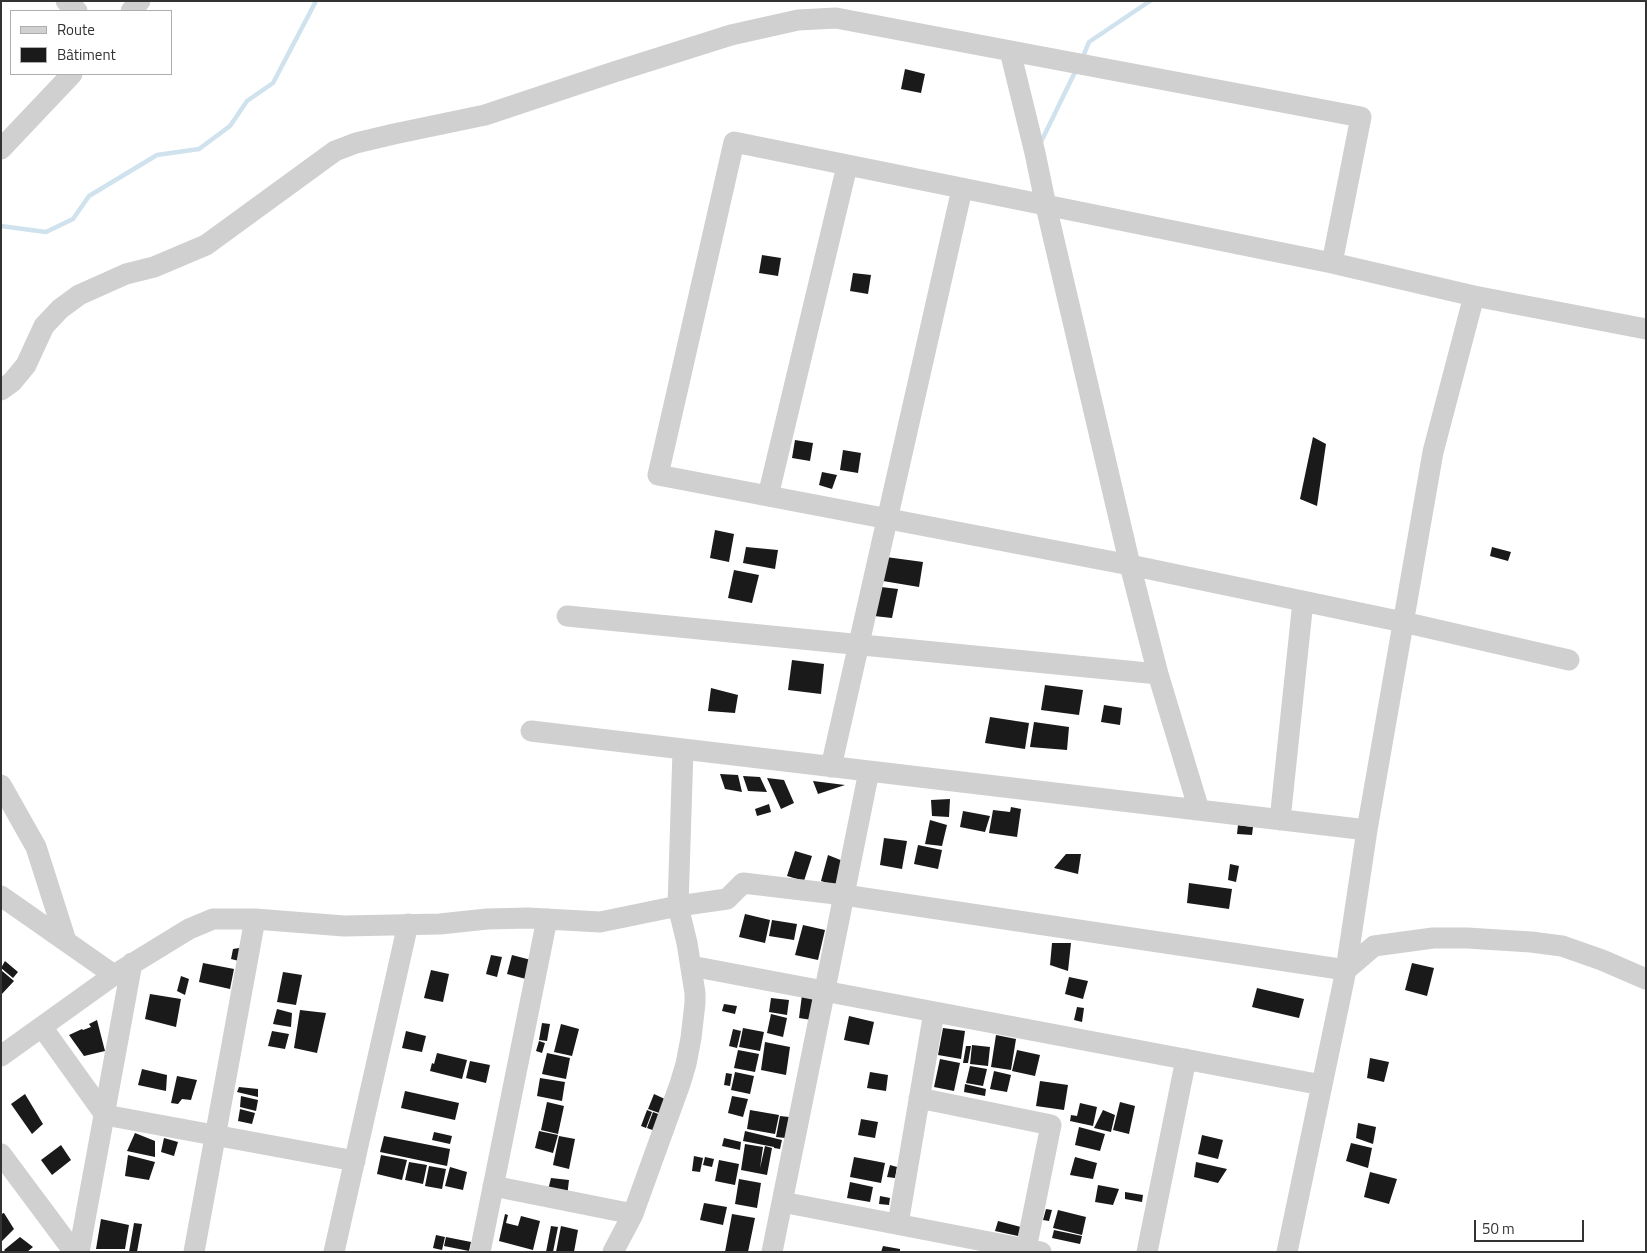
<!DOCTYPE html>
<meta charset="utf-8">
<style>
body{margin:0}
#map{position:relative;width:1647px;height:1253px;overflow:hidden;background:#fff;font-family:"Titillium Web",sans-serif}
canvas{display:block}
.frame{position:absolute;inset:0;border:2px solid #333;pointer-events:none}
.legend{position:absolute;left:10px;top:10px;width:162px;height:65px;box-sizing:border-box;background:#fff;border:1px solid #adadad;margin:0;padding:6px 9px;list-style:none;font-size:15px;color:#333}
.legend li{display:flex;align-items:center;gap:10px;height:25px}
.legend b{width:25px;border:1px solid #adadad}
.scale{position:absolute;left:1474px;top:1220px;width:110px;height:22px;box-sizing:border-box;border:2px solid #333;border-top:0;padding-left:6px;font-size:15px;line-height:18px;white-space:nowrap;color:#333;-webkit-text-stroke:4px #fff;paint-order:stroke}
</style>
<div id="map">
<canvas width="1647" height="1253"></canvas>
<div class="frame"></div>
<ul class="legend">
<li><b style="height:6px;background:#d0d0d0"></b>Route</li>
<li><b style="height:14px;background:#1a1a1a"></b>Bâtiment</li>
</ul>
<div class="scale">50 m</div>
</div>
<script>
const ctx = document.querySelector('canvas').getContext('2d');
ctx.lineJoin = 'round';
function trace(path, color, width, dash) {
  ctx.strokeStyle = color;
  ctx.lineWidth = width;
  ctx.lineCap = dash ? 'butt' : 'round';
  ctx.setLineDash(dash || []);
  ctx.stroke(path);
}
function fill(path, color) {
  ctx.fillStyle = color;
  ctx.fill(path, 'evenodd');
}
const stream = new Path2D(`
 M1082,59L1089,42L1150,1
 M1040,144L1076,70
 M1,226L46,232L73,219L89,196L157,155L199,149L230,126L247,101L273,83L316,1`);
const building = new Path2D(`
 M905,69L925,74L921,93L901,89Z
 M762,255L781,258L778,276L759,273Z
 M853,273L871,275L868,294L850,291Z
 M1313,437L1326,444L1317,506L1300,499Z
 M795,440L813,443L810,461L792,458Z
 M843,450L861,453L858,473L840,470Z
 M822,472L837,475L832,489L819,485Z
 M715,530L734,534L729,562L710,558Z
 M746,547L778,550L775,569L743,563Z
 M1492,547L1511,552L1508,561L1490,556Z
 M886,557L923,562L919,587L883,581Z
 M734,570L759,575L752,603L728,598Z
 M881,587L898,589L892,618L874,616Z
 M792,660L824,664L821,694L788,690Z
 M1045,685L1083,690L1079,715L1041,710Z
 M711,688L738,695L735,713L708,711Z
 M1104,705L1122,708L1120,725L1101,722Z
 M990,717L1029,723L1025,749L985,743Z
 M1034,722L1069,727L1067,750L1030,747Z
 M720,774L738,775L742,792L725,789Z
 M743,776L760,777L767,792L748,791Z
 M767,778L784,780L794,803L781,809Z
 M813,781L845,785L818,794Z
 M950,799L949,817L932,816L931,800Z
 M769,804L771,812L757,816L755,809Z
 M1011,807L1021,809L1017,837L989,833L993,810L1010,812Z
 M963,811L990,816L985,832L960,827Z
 M930,820L947,825L942,846L925,844Z
 M1238,825L1253,827L1252,835L1237,834Z
 M884,838L907,841L902,869L880,865Z
 M918,845L942,850L938,869L914,864Z
 M795,851L812,856L804,881L787,876Z
 M1066,854H1081L1078,874L1054,868Z
 M828,855L843,861L837,886L821,881Z
 M1230,864L1239,866L1236,882L1228,880Z
 M1189,883L1232,889L1229,909L1187,903Z
 M745,914L770,920L765,943L739,937Z
 M772,920L797,924L794,940L769,936Z
 M803,925L825,930L818,960L795,955Z
 M1052,943H1071L1068,971L1050,965Z
 M239,948V961L231,959L233,949Z
 M491,955L502,957L497,977L486,974Z
 M512,955L531,960L526,979L507,974Z
 M5,961L18,972L13,978L1,968Z
 M203,963L234,969L230,989L199,982Z
 M1412,963L1434,968L1427,996L1405,990Z
 M1,970L14,981L1,995Z
 M431,970L449,974L443,1002L424,998Z
 M283,972L302,975L296,1005L277,1002Z
 M181,976L189,979L185,995L177,991Z
 M1069,977L1088,981L1083,999L1065,994Z
 M1257,988L1304,999L1299,1018L1252,1007Z
 M150,994L181,999L176,1027L145,1019Z
 M802,995L816,997L812,1020L799,1018Z
 M771,998L789,1000L787,1015L769,1012Z
 M724,1004L737,1006L735,1014L722,1011Z
 M1077,1007L1084,1008L1082,1022L1074,1020Z
 M277,1009L292,1013L291,1027L273,1024Z
 M300,1010L326,1013L317,1053L294,1048Z
 M771,1014L787,1018L783,1037L767,1033Z
 M849,1016L874,1022L869,1045L844,1040Z
 M97,1020L105,1051L84,1056L69,1035L82,1029L83,1030L91,1027L89,1024Z
 M542,1023L550,1024L547,1041L539,1040Z
 M561,1024L579,1029L572,1056L554,1052Z
 M743,1028L764,1032L760,1051L739,1047Z
 M943,1028L965,1031L961,1059L938,1055Z
 M733,1029L741,1031L737,1048L729,1046Z
 M272,1031L289,1034L285,1049L268,1046Z
 M406,1031L426,1036L422,1052L402,1048Z
 M996,1035L1016,1039L1011,1070L991,1067Z
 M539,1041L545,1043L542,1053L536,1051Z
 M765,1042L790,1047L786,1075L761,1070Z
 M972,1045L990,1047L988,1066L970,1064Z
 M966,1046H971L968,1063H963Z
 M738,1050L759,1054L755,1072L734,1068Z
 M1017,1050L1040,1055L1035,1076L1012,1071Z
 M437,1053L467,1060L462,1079L430,1071L432,1063L434,1064Z
 M547,1053L570,1058L566,1079L542,1074Z
 M1370,1058L1389,1062L1384,1082L1367,1078Z
 M940,1059L960,1063L954,1091L934,1087Z
 M470,1061L490,1065L486,1083L466,1078Z
 M970,1066L987,1069L983,1086L966,1083Z
 M142,1069L167,1075L166,1091L138,1085Z
 M994,1071L1011,1075L1007,1092L990,1089Z
 M735,1072L754,1076L750,1094L731,1090Z
 M870,1072L888,1075L886,1091L867,1088Z
 M726,1073L732,1074L730,1086L724,1085Z
 M177,1076L197,1080L191,1100L182,1099L178,1104L171,1103Z
 M540,1078L565,1082L562,1101L537,1096Z
 M1040,1081L1068,1085L1064,1110L1036,1106Z
 M965,1084L986,1089L985,1096L964,1092Z
 M239,1087L258,1089V1097L237,1092Z
 M405,1091L459,1103L455,1120L401,1108Z
 M25,1094L43,1124L32,1134L11,1104Z
 M654,1094L667,1100L662,1114L648,1109Z
 M241,1096L258,1100L256,1111L240,1107Z
 M732,1096L748,1099L743,1117L728,1113Z
 M547,1102L564,1106L558,1134L541,1130Z
 M1120,1102L1135,1106L1129,1134L1113,1130Z
 M1080,1103L1097,1107L1093,1126L1070,1121L1071,1115L1077,1116Z
 M240,1109L255,1113L252,1124L238,1121Z
 M647,1110L652,1112L646,1128L641,1126Z
 M750,1110L779,1115L775,1134L747,1129Z
 M1103,1110L1115,1115L1111,1132L1094,1128Z
 M653,1112L661,1115L655,1131L647,1128Z
 M780,1116L789,1117L785,1138L776,1137Z
 M861,1119L878,1122L875,1138L858,1135Z
 M1358,1123L1376,1127L1373,1144L1356,1138Z
 M1079,1127L1105,1134L1100,1151L1075,1145Z
 M539,1131L558,1135L553,1153L535,1148Z
 M745,1131L782,1140L780,1149L774,1148V1147L743,1141Z
 M434,1132L452,1136L450,1144L432,1140Z
 M135,1133L155,1141V1157L127,1151Z
 M1202,1135L1223,1140L1218,1159L1198,1154Z
 M384,1136L450,1149L447,1166L380,1152Z
 M559,1136L575,1139L569,1169L553,1165Z
 M164,1138L178,1142L174,1156L161,1152Z
 M724,1138L741,1142L740,1150L722,1146Z
 M1351,1143L1372,1148L1368,1168L1346,1161Z
 M745,1144L763,1147L760,1168L765,1146L772,1148L767,1175L741,1170Z
 M61,1145L71,1160L52,1175L41,1160Z
 M128,1155L155,1162L149,1180L125,1176Z
 M381,1155L407,1160L402,1180L377,1174Z
 M694,1156L703,1158L700,1172L692,1171Z
 M705,1157L714,1159L712,1167L703,1165Z
 M854,1157L885,1163L881,1183L850,1177Z
 M1075,1157L1097,1163L1093,1179L1070,1175Z
 M719,1160L739,1164L735,1185L715,1181Z
 M409,1162L427,1165L423,1184L405,1180Z
 M1196,1162L1227,1169L1218,1183L1194,1177Z
 M890,1165L897,1167L895,1178L887,1177Z
 M429,1166L446,1169L442,1189L425,1186Z
 M450,1167L467,1172L463,1190L445,1186Z
 M1370,1172L1397,1179L1389,1204L1364,1197Z
 M551,1178L569,1180L567,1197L547,1194Z
 M739,1179L761,1183L757,1208L735,1204Z
 M850,1182L873,1187L870,1202L847,1198Z
 M1098,1185L1119,1189L1113,1205L1095,1202Z
 M1125,1192L1143,1195L1142,1202L1125,1199Z
 M880,1196L890,1198L889,1205L879,1204Z
 M704,1203L727,1207L723,1225L700,1220Z
 M1046,1209L1052,1210L1049,1221L1043,1220Z
 M1058,1210L1086,1217L1082,1235L1053,1228Z
 M4,1213L14,1229L2,1241L1,1214Z
 M505,1214L508,1215L506,1223L518,1226L521,1216L540,1221L533,1250L499,1241Z
 M732,1214L755,1218L748,1252H725Z
 M101,1219L129,1225L125,1249H96Z
 M998,1221L1021,1227L1018,1236L995,1231Z
 M134,1223L142,1224L137,1252H129Z
 M551,1226L558,1227L553,1252H546Z
 M561,1226L578,1230L574,1252H556Z
 M1054,1230L1082,1236L1080,1244L1052,1238Z
 M436,1235L445,1237L442,1250L433,1248Z
 M20,1237L33,1247L27,1252H6L4,1250Z
 M446,1237L471,1242L469,1251L444,1246Z
 M883,1246L900,1249V1252H881Z`);
const minor = new Path2D(`
 M66,1L77,11
 M131,11L140,1
 M1010,51L1035,153L1046,206L1130,565L1158,674L1199,810
 M1,149L72,74
 M1,390L12,382L26,365L44,326L60,309L79,295L126,274L154,267L206,245L335,151L356,143L394,134L485,115L614,72L731,35L798,20L836,18L1361,117L1332,263
 M768,496L847,166
 M567,616L1158,674
 M1569,660L1403,622L1130,565L658,475L734,142L1332,263L1474,296L1646,329
 M531,731L1367,830
 M831,767L962,189
 M1,785L36,847L66,941
 M1280,820L1303,601
 M1,896L114,975
 M691,966L1322,1085
 M42,1027L105,1115L355,1161
 M1,1056L114,975L189,929L213,919H255L344,926L440,924L487,919L528,918L600,922L678,906L727,899L743,883L844,895L1346,970L1374,946L1433,938H1467L1531,942L1562,946L1602,960L1646,979
 M919,1098L1051,1125L1026,1249
 M1,1154L74,1252
 M493,1186L633,1214
 M782,1202L1041,1252
 M898,1224L934,1012
 M79,1252L132,963
 M194,1252L255,919
 M334,1252L408,924
 M480,1252L547,919
 M613,1252L633,1214L680,1084L686,1064L691,1038L695,1003V993L687,943L678,906L683,750
 M772,1252L869,771
 M1147,1252L1186,1059
 M1287,1252L1346,970L1367,830L1433,452L1474,296`);
trace(stream, '#cfe2ee', 4.5);
fill(building, '#1a1a1a');
trace(minor, '#d0d0d0', 21);
</script>
